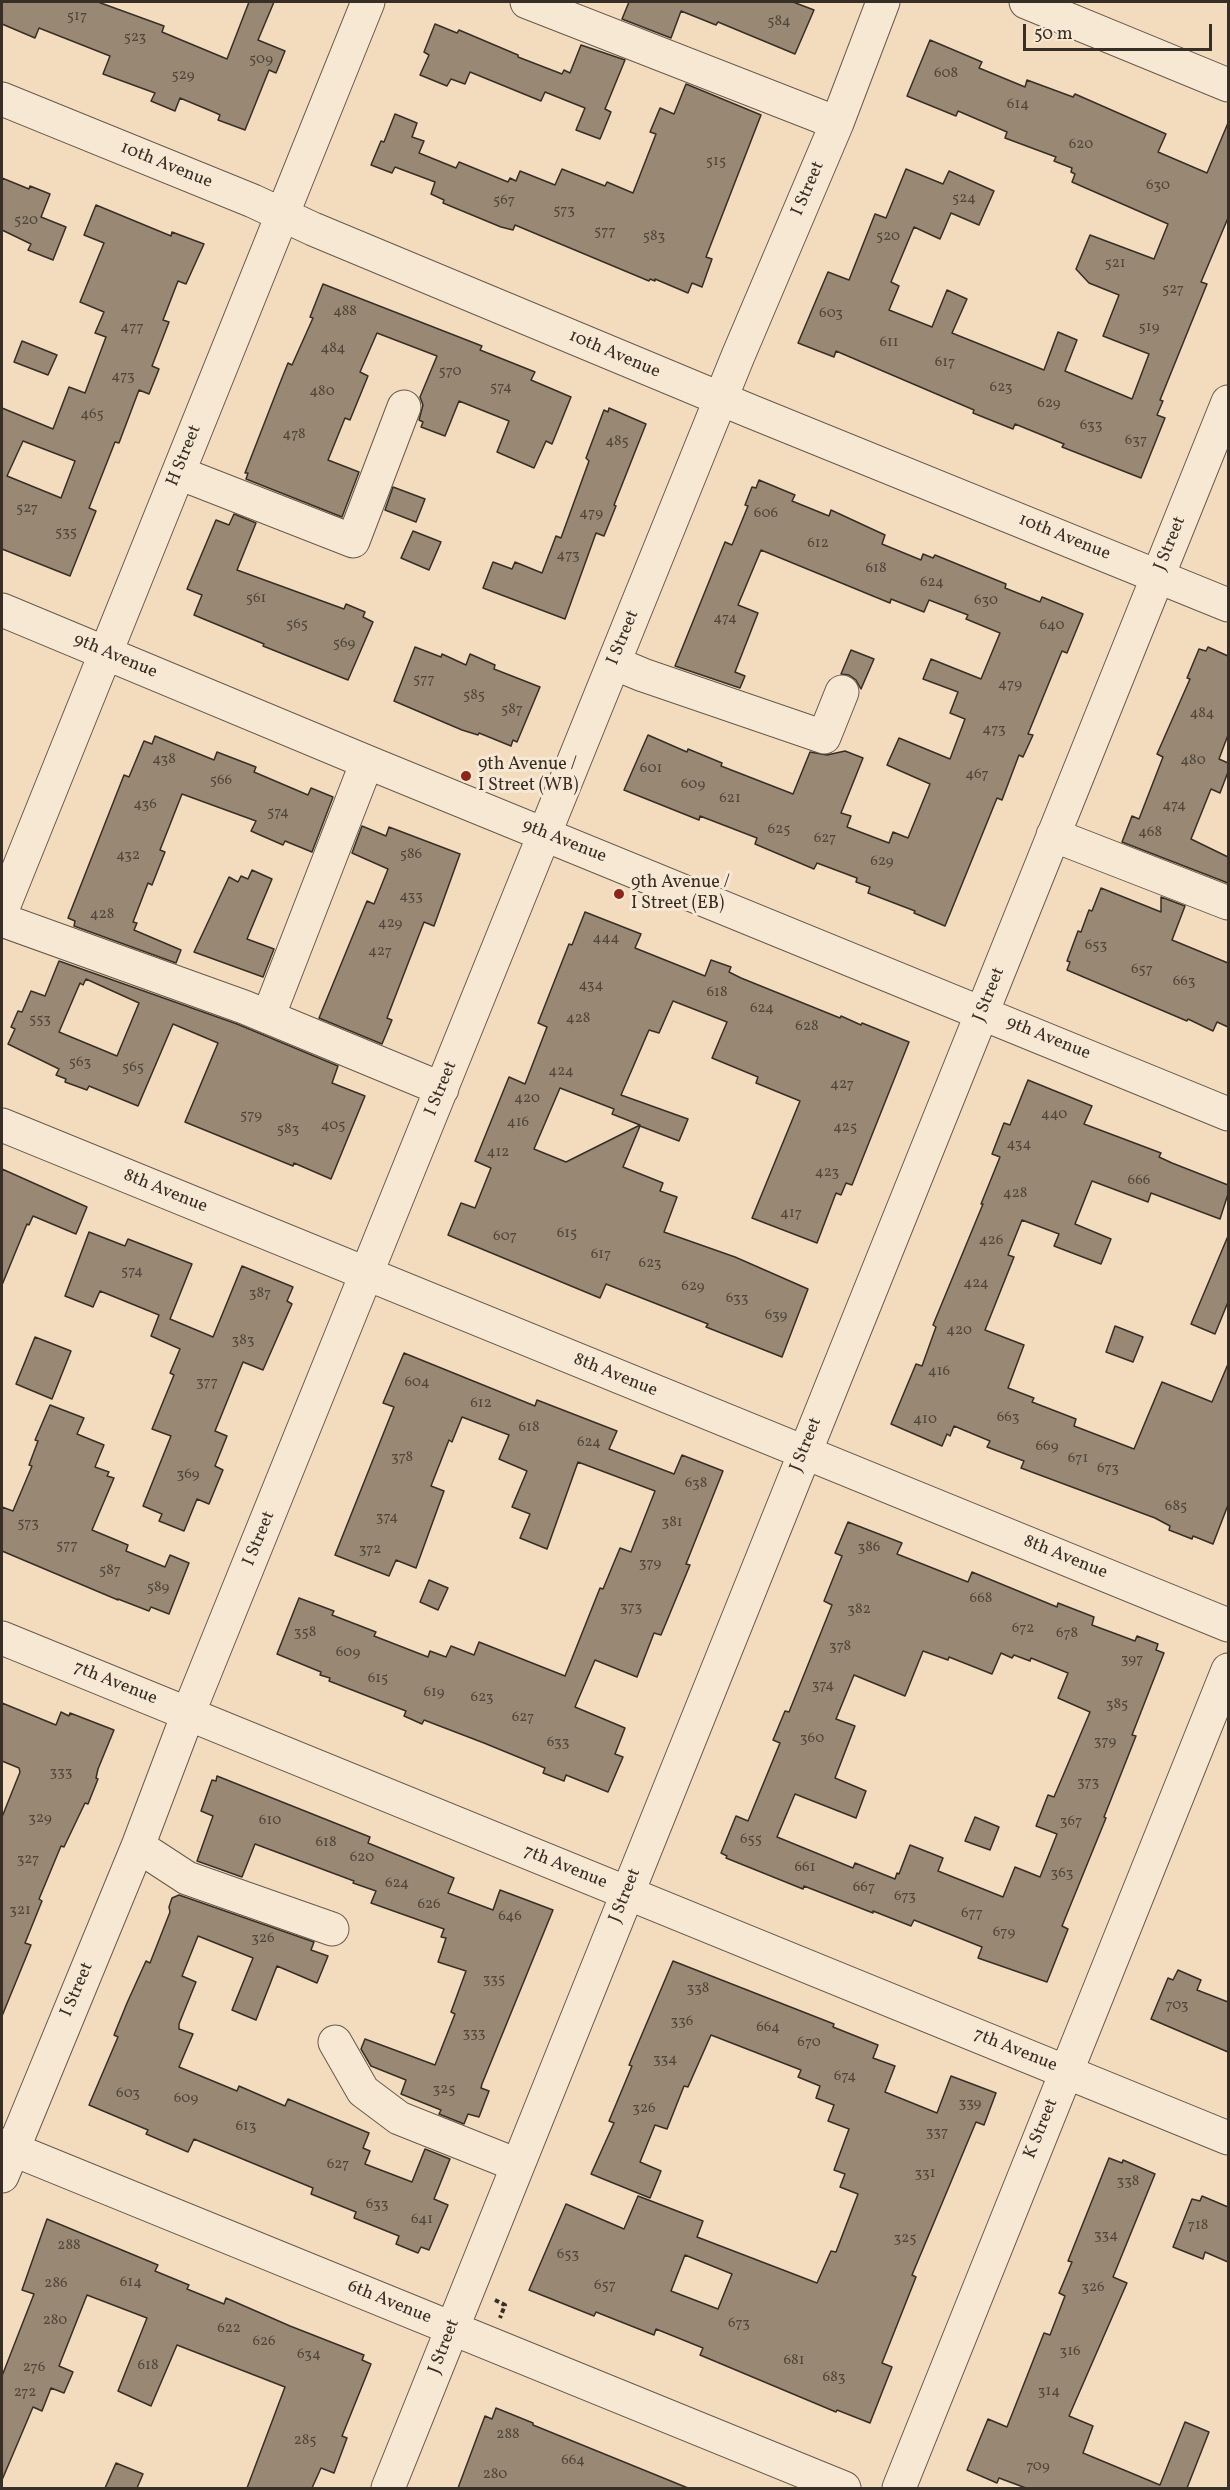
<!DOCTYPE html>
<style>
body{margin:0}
#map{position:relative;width:1230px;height:2490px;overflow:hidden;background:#f3dcbd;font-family:Vollkorn,serif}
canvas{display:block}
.frame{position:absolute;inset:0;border:3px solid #372f25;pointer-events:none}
.scale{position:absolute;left:1023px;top:24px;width:189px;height:27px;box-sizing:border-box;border:3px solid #372f25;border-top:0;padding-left:8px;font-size:18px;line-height:21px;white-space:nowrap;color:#372f25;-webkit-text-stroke:4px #f7e8d4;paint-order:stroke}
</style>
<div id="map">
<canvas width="1230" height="2490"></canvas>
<div class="frame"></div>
<div class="scale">50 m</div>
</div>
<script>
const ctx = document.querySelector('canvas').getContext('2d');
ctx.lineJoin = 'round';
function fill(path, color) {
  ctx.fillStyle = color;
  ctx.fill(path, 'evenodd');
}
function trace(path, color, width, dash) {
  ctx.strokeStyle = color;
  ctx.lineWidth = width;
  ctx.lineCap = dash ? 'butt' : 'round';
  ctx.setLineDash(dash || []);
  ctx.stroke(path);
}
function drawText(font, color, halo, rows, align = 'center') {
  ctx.font = font + ' Vollkorn,serif';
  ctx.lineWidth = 6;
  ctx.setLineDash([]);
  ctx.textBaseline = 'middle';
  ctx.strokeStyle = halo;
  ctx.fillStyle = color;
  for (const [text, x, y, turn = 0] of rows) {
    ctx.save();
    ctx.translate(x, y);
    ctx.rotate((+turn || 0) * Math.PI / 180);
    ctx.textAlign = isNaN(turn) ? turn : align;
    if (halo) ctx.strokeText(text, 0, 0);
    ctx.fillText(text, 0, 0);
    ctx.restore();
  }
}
const building = new Path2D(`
 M2,2H98L164,26L162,32L227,59L249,2H274L258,40L285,51L276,73L269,70L245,130L218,120L220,115L216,113L180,98L175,111L151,101L155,93L103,74L110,56L39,28L35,38L2,24Z
 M629,2H793L814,10L795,54L718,22L716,25L681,11L671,38L622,19Z
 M435,24L457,33L459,30L518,55V57L562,74L564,70L570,73L581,45L625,60L605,109L611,112L600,139L576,130L585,108L545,92L541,101L470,72L465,84L451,79L447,86L420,75L429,55L424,52Z
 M930,40L982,62L979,68L1025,87L1027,80L1073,97L1075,94L1166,134L1158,152L1207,173L1228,123V218L1201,282L1207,284L1160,400L1163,401L1157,415L1165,418L1141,478L1062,447L1064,444L1015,424L1013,429L973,413L974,410L836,351L834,357L798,343L828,272L849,280L875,214L886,218L906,169L943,184L949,171L994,191L979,225L951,213L940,239L914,227L891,282L899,286L889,310L932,327L947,290L967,299L952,333L1044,370L1058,332L1077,340L1065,371L1132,399L1149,354L1103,336L1119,295L1089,283L1076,269L1090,235L1154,259L1168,224L1072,182L1075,174L1071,172L1072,168L1054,161L1056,157L1005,138L1007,132L958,111L956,116L907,96Z
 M686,84L761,115L706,257L712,259L702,287L692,283L688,293L655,279V281L650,279L649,281L515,225L513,230L501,227L443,203L444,200L431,194L435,182L395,167L392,173L371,165L381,141L384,142L395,114L417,123L412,137L424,141L419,153L456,168L459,162L508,182L510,178L516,181L520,171L555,185L562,169L605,186L607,182L633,193L656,134L650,132L660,108L674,114Z
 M2,178L29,189L30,186L50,194L41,217L66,227L53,260L28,250L31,244L2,230Z
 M96,205L171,236L172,232L204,244L186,284L178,281L163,320L169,322L152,366L159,369L149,394L139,390L119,443L115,442L89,508L96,511L70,576L2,549V408L53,429L69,387L85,393L106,337L95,333L104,312L80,302L104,243L84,235ZM23,441L75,461L61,498L7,476Z
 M323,284L482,346L480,350L535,372L531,380L571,397L552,444L546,441L534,468L497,452L509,421L459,401L445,436L421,427L423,422L419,420L423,405L420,397L437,356L377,333L360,372L368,376L350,420L345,418L328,460L359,472L342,517L246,479L248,473H245L278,388L288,363L292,365L313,318L310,317Z
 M22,341L57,355L48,375L14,362Z
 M609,408L646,424L614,505L616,506L604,536L596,533L565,619L483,588L493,562L512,569L515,562L542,573L556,536L561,538L589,461L586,458L604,410L608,412Z
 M759,480L795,495L792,501L829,516L831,510L885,535L882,544L921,560L923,554L933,558L935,555L1006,584L1005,588L1040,602L1042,597L1083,614L1067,653L1062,651L1028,734L1033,735L1023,757L1019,755L1002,800L997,798L945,926L914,913L915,911L868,893L870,887L856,882L857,878L817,863L814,869L755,844L757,838L700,816L699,820L624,790L648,735L687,752L688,749L722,763L721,766L793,794L810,752L827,755L845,751L863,758L841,813L851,816L847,827L889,843L893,832L908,838L930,784L887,765L899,738L950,759L965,719L950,713L958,692L923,679L931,659L981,679L1000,633L966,619L968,615L929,600L924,612L891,599L890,603L761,550L738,605L758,613L735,672L745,676L740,688L675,666L725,542L732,545L748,506L745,505L752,487L756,488Z
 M393,487L425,499L416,522L385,510Z
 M234,514L256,523L237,570L344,609L346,604L365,612L363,617L373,622L348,680L263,646L264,644L194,615L202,595L187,589L216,520L229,525Z
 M413,531L441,542L429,570L401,558Z
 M415,647L441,657L442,654L466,665L470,654L495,665L494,669L540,687L517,742L513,740L511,746L479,733L478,735L462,730L394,701Z
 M1208,647L1228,656V735L1219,759L1228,763V772L1220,793L1211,789L1191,839L1228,857V883L1122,842L1132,816L1139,819L1163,757L1157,754L1190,679L1187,678L1199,649L1206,651Z
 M851,650L874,659L861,689L856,680L849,675L841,674Z
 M155,736L214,760L217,752L256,767L254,772L308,795L311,788L333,797L312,852L285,841L283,845L251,831L256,821L182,794L160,850L165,852L152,885L148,883L133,922L137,923L134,930L181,950L176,963L74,926L75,921L68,918L124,775L129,777L144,741L152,744Z
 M362,826L386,836L389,827L460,854L434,926L424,922L387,1018L392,1020L382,1044L319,1018L367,901L374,904L388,869L352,853Z
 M252,870L272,879L247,939L274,949L263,977L194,952L229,877L238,882L241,876L248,879Z
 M1101,888L1161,912V897L1185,906L1172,940L1228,963V1027L1217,1022L1213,1031L1188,1019L1187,1021L1067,970L1070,962L1067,961L1078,931L1081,932L1089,910L1092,911Z
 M585,912L641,934L635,948L705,976L711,960L731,967L729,972L741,978L840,1018L841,1016L861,1025L862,1023L909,1042L852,1185L846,1183L841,1195L836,1193L817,1243L752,1218L800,1101L756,1083L758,1077L712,1058L727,1022L673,1001L659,1033L649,1030L621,1095L688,1119L679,1141L640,1126L623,1167L663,1183L660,1191L677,1197L664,1232L735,1257L808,1289L782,1357L706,1327L708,1324L606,1284L600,1298L448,1235L461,1203L475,1208L491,1168L475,1161L509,1077L525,1084L547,1027L538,1023L569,944L572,945ZM560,1088L614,1109L612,1114L640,1125L566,1162L534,1149Z
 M59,961L237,1024L338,1066L332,1083L365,1096L331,1179L294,1163L293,1166L185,1122L218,1043L173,1024L138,1106L89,1086L87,1090L65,1082L66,1079L56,1075L59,1069L8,1044L15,1029L11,1027L18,1011L22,1012L31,991L45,996ZM86,979L139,1003L117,1056L59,1032L80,983L83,985Z
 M1028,1080L1092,1106L1084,1124L1161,1153L1159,1157L1172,1163L1228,1185V1194L1220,1219L1151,1193L1148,1202L1092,1181L1075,1224L1111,1239L1101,1264L1054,1246L1059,1234L1022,1220L1008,1255L1014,1257L985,1330L1024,1345L1008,1388L1034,1398L1032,1402L1076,1419L1074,1426L1134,1449L1162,1382L1212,1402L1228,1364V1505L1213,1544L1193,1536L1192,1539L1169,1530L1170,1526L1155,1518L1021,1468L1024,1461L987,1447L990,1441L954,1426L950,1436L947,1434L942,1446L891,1424L916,1364L922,1366L936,1327L933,1325L983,1204H981L1000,1157L992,1154L1004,1123L1010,1125Z
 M2,1169L87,1207L76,1234L33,1216L29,1225L27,1224L2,1285Z
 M89,1232L125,1246L128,1239L192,1264L170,1319L213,1337L242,1266L293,1287L287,1301L292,1304L263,1370L243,1362L215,1431L227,1436L215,1466L223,1470L209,1504L197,1499L184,1531L159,1521L162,1514L143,1506L171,1436L152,1429L174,1375L170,1373L180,1349L151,1336L159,1315L100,1291L93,1307L65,1296Z
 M1228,1236V1302L1215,1334L1191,1324Z
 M1115,1326L1143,1337L1133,1362L1106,1352Z
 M35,1337L71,1351L52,1399L16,1384Z
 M404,1353L535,1406L537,1400L617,1431L609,1449L674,1474L682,1455L723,1471L686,1564L690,1565L661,1635L654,1633L637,1677L595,1660L575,1707L625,1728L615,1754L623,1757L608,1792L566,1775L564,1781L543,1773L545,1768L484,1743L424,1720L422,1724L404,1716L406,1711L329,1681L330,1678L320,1675L321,1672L277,1654L299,1598L334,1611L332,1615L376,1632L374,1636L428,1657L430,1651L446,1657L451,1646L474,1655L479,1642L565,1676L600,1588L603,1589L620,1548L631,1552L655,1491L578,1462L547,1549L520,1538L530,1514L512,1507L527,1471L499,1459L509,1435L462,1417L452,1442L449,1440L431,1486L444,1491L416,1568L396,1560L389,1576L335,1555L394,1407L383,1403Z
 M50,1405L84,1418L77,1434L104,1445L95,1467L109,1472L107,1476L114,1478L92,1530L128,1545L126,1551L165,1567L170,1555L189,1563L169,1614L151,1607L149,1611L118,1599V1600L2,1551V1507L13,1511L32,1466L29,1465L38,1441L35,1440Z
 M848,1522L902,1543L897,1554L968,1582L972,1572L1057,1607L1058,1603L1094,1617L1092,1625L1135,1641L1137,1636L1158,1644L1156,1650L1164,1653L1132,1735L1136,1736L1104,1817L1106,1818L1062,1926L1068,1929L1047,1982L978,1958L982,1947L914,1920L911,1926L873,1911V1913L804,1886L803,1889L726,1858L727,1856L721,1853L736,1816L748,1821L780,1743L773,1740L785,1711L789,1712L832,1605L824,1601L842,1556L835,1553ZM923,1651L948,1660L949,1657L992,1674L1001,1653L1012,1658L1014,1655L1030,1661L1031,1658L1068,1673L1058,1698L1090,1712L1054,1797L1048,1795L1036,1826L1057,1834L1040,1877L1015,1867L1003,1897L938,1871L943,1858L910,1845L899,1874L897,1873L895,1879L855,1863L853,1868L777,1837L795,1794L856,1818L866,1791L835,1778L855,1726L836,1719L854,1675L905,1696Z
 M429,1580L448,1588L438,1610L420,1602Z
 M2,1703L56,1725L61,1712L69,1716L70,1713L114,1730L98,1769L96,1778L98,1779L88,1804L85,1803L64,1847L61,1846L39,1899L42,1901L25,1943L31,1945L2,2016V1817L20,1772L19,1768L2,1761Z
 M217,1776L370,1837L368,1843L454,1878L448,1893L493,1910L500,1890L553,1910L482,2084L481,2088L489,2091L479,2117L468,2114L464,2124L439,2114L441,2110L401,2094L406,2080L371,2066L361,2049L365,2039L435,2065L455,2014L451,2012L466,1971L438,1962L446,1938L441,1937L444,1929L371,1903L376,1891L353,1883L354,1881L255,1844L242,1877L197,1861L213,1816L201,1811L212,1780L216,1781Z
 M975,1817L999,1827L990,1850L965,1841Z
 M179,1895L314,1942L311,1950L328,1956L317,1983L277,1966L256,2020L232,2010L253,1958L198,1936L182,1976L196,1982L179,2024V2029L193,2034L179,2067L237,2091L239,2086L285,2106L288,2099L369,2133L363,2148L370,2151L365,2164L412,2182L425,2149L450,2159L434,2199L448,2205L429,2250L421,2247L418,2253L396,2244L399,2236L354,2218L356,2212L311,2194L313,2188L194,2139L188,2152L146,2134L148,2130L89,2105L118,2037L114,2035L127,2003L146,1961L150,1963L170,1912L169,1907L172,1898Z
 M673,1961L834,2024L833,2027L878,2045L873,2058L895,2066L885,2092L937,2113L951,2076L996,2093L984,2125L976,2122L912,2275L916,2277L882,2363L892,2367L870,2423L837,2410L836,2412L700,2355L703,2348L656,2329L654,2335L596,2312L594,2316L529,2290L566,2204L624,2229L638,2196L703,2221L697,2237L817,2283L831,2251L836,2252L858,2194L840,2187L845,2174L834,2170L849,2129L828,2121L834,2105L816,2098L820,2086L798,2077L801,2070L711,2035L688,2087L684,2086L667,2129L655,2125L640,2162L661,2171L650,2198L591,2174L614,2123L609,2121L632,2066L629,2065ZM685,2255L732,2274L718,2309L671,2291Z
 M1178,1970L1201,1980L1197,1990L1228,2002V2052L1151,2019L1168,1978L1173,1980Z
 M1109,2158L1122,2163L1123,2160L1155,2174L1113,2277L1127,2283L1069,2416L1093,2426L1083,2453L1160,2485L1185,2422L1209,2432L1187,2488H1026L999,2478L997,2483L967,2470L988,2419L1007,2427L1044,2333L1050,2335L1065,2296L1059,2293L1072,2262L1068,2261Z
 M1202,2196L1228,2207V2262L1205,2252L1203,2259L1173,2247L1192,2199L1200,2201Z
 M47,2219L158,2265L155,2271L189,2285L187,2289L224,2304L226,2298L290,2326L364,2355L362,2360L371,2364L342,2436L347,2438L334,2473L321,2468L312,2488H247L285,2387L177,2345L151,2406L118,2391L147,2318L87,2295L59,2366L73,2372L64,2393L51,2388L42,2411L33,2407L2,2480V2376L34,2294L22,2290Z
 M496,2408L533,2423V2425L688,2488H458L485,2416L492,2419Z
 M116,2463L143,2474L137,2488H105Z`);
const path = new Path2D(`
 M495,2300L505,2305L500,2318`);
const minor = new Path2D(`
 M527,2L837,123
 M1026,2L1228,85
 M2,99L253,201L313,229L750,411L1228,605
 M179,473L353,541L404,407
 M2,610L367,762L1228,1114
 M614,663L643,675L824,737L842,692
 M1053,835L1228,903
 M2,910L368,2
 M2,920L244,1007L442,1089
 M268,1017L367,762
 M2,1125L1228,1625
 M2,1638L1228,2138
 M138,1846L187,1878L332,1929
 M335,2042L363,2091L399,2118L517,2165
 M2,2145L844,2488
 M2,2176L138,1846L188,1714L738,356L837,123L883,2
 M388,2488L1228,402
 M899,2488L1228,1670`);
const markers = [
 [466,776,6,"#8f2418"],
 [619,894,6,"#8f2418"]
];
const numberNames = [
 ["517",77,17],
 ["584",779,22],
 ["523",135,38],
 ["509",261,60],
 ["608",946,74],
 ["529",183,76],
 ["614",1018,105],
 ["620",1081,145],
 ["515",716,162],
 ["630",1158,186],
 ["524",964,199],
 ["567",504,201],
 ["573",564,211],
 ["520",26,221],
 ["577",605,232],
 ["583",654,237],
 ["520",888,237],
 ["521",1115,264],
 ["527",1173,290],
 ["488",345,312],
 ["603",831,314],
 ["477",132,328],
 ["519",1149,328],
 ["611",889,343],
 ["484",333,349],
 ["617",945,363],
 ["570",450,372],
 ["473",123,377],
 ["574",501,388],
 ["623",1001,388],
 ["480",322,392],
 ["629",1049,404],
 ["465",92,415],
 ["633",1091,426],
 ["478",294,435],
 ["637",1136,441],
 ["485",617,442],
 ["527",27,509],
 ["479",591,514],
 ["606",766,514],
 ["535",66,533],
 ["612",818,544],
 ["473",568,556],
 ["618",876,569],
 ["624",932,583],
 ["561",256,599],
 ["630",986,601],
 ["474",725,619],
 ["565",297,625],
 ["640",1052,626],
 ["569",344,644],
 ["577",424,680],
 ["479",1010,685],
 ["585",474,696],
 ["587",512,710],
 ["484",1202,714],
 ["473",994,730],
 ["438",164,760],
 ["480",1193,761],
 ["601",651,769],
 ["467",977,775],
 ["566",221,781],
 ["609",693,785],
 ["621",730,799],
 ["436",145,805],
 ["474",1174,806],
 ["574",278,813],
 ["625",779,830],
 ["468",1150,833],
 ["627",825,839],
 ["586",411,855],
 ["432",128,856],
 ["629",882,862],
 ["433",411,897],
 ["428",102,915],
 ["429",390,924],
 ["444",606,939],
 ["653",1096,946],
 ["427",380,952],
 ["657",1142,970],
 ["663",1184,982],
 ["434",591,986],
 ["618",717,993],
 ["624",762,1009],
 ["428",578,1019],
 ["553",40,1020],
 ["628",807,1027],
 ["563",80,1063],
 ["565",133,1068],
 ["424",561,1072],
 ["427",842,1085],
 ["420",527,1099],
 ["440",1054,1115],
 ["579",251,1116],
 ["416",518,1123],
 ["405",333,1126],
 ["425",845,1128],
 ["583",288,1130],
 ["434",1019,1145],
 ["412",498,1153],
 ["423",827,1173],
 ["666",1139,1181],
 ["428",1015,1194],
 ["417",791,1214],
 ["615",567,1234],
 ["607",505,1237],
 ["426",991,1241],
 ["617",601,1255],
 ["623",650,1264],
 ["574",132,1272],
 ["424",976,1284],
 ["629",693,1287],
 ["387",260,1294],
 ["633",737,1299],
 ["639",776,1316],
 ["420",959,1331],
 ["383",243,1341],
 ["416",939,1372],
 ["377",207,1383],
 ["604",417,1383],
 ["612",481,1404],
 ["663",1008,1418],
 ["410",925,1420],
 ["618",529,1428],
 ["624",589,1443],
 ["669",1047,1447],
 ["378",402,1458],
 ["671",1078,1459],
 ["673",1108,1469],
 ["369",188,1475],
 ["638",696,1484],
 ["685",1176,1507],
 ["374",387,1518],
 ["381",672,1523],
 ["573",28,1524],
 ["577",67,1546],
 ["386",869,1548],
 ["372",370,1550],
 ["379",650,1564],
 ["587",110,1571],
 ["589",158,1588],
 ["668",981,1599],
 ["373",631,1608],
 ["382",859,1610],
 ["672",1023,1629],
 ["358",305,1633],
 ["678",1067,1634],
 ["378",840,1647],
 ["609",348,1653],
 ["397",1132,1660],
 ["615",378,1679],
 ["374",823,1686],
 ["619",434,1693],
 ["623",482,1698],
 ["385",1117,1705],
 ["627",523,1718],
 ["360",812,1739],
 ["379",1105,1742],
 ["633",558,1743],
 ["333",61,1773],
 ["373",1088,1783],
 ["329",40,1819],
 ["610",270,1821],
 ["367",1071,1822],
 ["655",751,1840],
 ["618",326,1843],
 ["620",362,1858],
 ["327",28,1860],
 ["661",805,1868],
 ["363",1062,1874],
 ["624",397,1884],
 ["667",864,1888],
 ["673",905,1897],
 ["626",429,1905],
 ["321",20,1911],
 ["677",972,1914],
 ["646",510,1917],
 ["679",1004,1933],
 ["326",263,1939],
 ["335",494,1980],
 ["338",698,1989],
 ["703",1177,2006],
 ["336",682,2022],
 ["664",768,2028],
 ["333",474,2034],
 ["670",809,2043],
 ["334",665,2060],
 ["674",845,2077],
 ["325",444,2090],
 ["603",128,2094],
 ["609",186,2099],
 ["339",970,2104],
 ["326",644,2109],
 ["613",246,2127],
 ["337",937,2133],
 ["627",338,2165],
 ["331",925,2174],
 ["338",1128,2182],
 ["633",377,2205],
 ["641",422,2220],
 ["718",1198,2226],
 ["334",1106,2236],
 ["325",905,2239],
 ["288",69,2246],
 ["653",568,2255],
 ["614",131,2283],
 ["286",56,2284],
 ["657",605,2286],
 ["326",1093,2288],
 ["280",55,2321],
 ["673",739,2324],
 ["622",229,2329],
 ["626",264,2342],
 ["316",1070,2352],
 ["634",309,2355],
 ["681",794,2361],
 ["618",148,2366],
 ["276",34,2368],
 ["683",834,2378],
 ["314",1049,2392],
 ["272",25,2393],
 ["288",508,2435],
 ["285",305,2441],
 ["664",573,2461],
 ["709",1038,2467],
 ["280",495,2475]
];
const streetNames = [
 ["10th Avenue",166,166,22],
 ["I Street",809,189,-67],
 ["10th Avenue",614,355,23],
 ["H Street",185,456,-68],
 ["10th Avenue",1064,538,22],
 ["J Street",1171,544,-68],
 ["I Street",624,638,-68],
 ["9th Avenue",115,657,23],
 ["9th Avenue",564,842,22],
 ["J Street",990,995,-68],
 ["9th Avenue",1048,1039,22],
 ["I Street",442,1089,-68],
 ["8th Avenue",165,1192,22],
 ["8th Avenue",615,1376,22],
 ["J Street",807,1445,-68],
 ["I Street",260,1539,-68],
 ["8th Avenue",1065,1558,22],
 ["7th Avenue",115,1684,22],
 ["7th Avenue",565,1868,22],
 ["J Street",626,1896,-68],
 ["I Street",78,1990,-67],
 ["7th Avenue",1015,2051,22],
 ["K Street",1042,2129,-68],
 ["6th Avenue",389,2303,22],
 ["J Street",445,2347,-69]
];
const poiNames = [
 ["9th Avenue /",478,766],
 ["I Street (WB)",478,787],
 ["9th Avenue /",631,884],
 ["I Street (EB)",631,905]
];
fill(building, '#998974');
trace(building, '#372f25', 1.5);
trace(minor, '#665a4b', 35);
trace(path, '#372f25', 4, [4.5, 3]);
trace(minor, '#f7e8d4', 33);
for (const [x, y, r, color] of markers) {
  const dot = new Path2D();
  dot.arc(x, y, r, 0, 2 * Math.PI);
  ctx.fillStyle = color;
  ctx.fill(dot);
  trace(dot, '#f7e8d4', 2);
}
drawText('15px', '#504639', null, numberNames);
drawText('18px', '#372f25', '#f7e8d4', streetNames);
drawText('18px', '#372f25', '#f7e8d4', poiNames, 'left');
</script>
